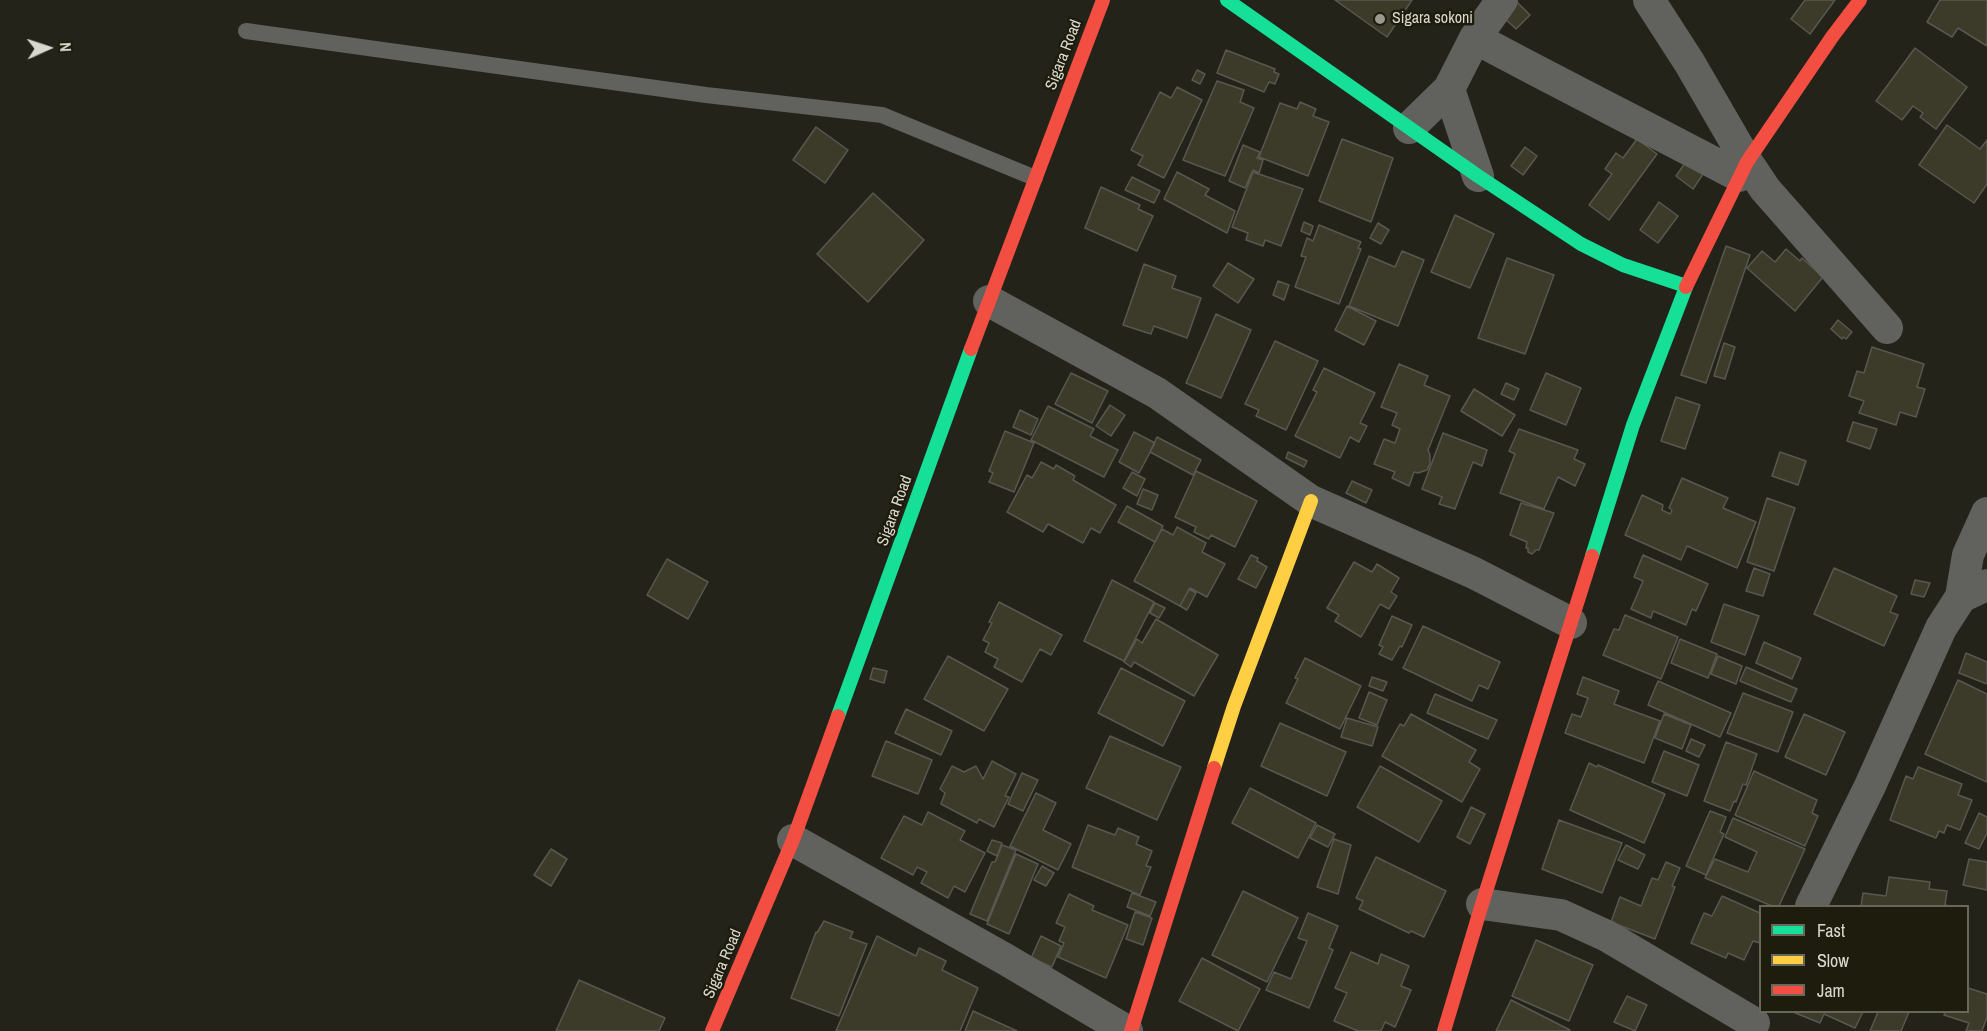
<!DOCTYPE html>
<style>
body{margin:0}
#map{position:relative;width:1987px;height:1031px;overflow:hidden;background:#23231a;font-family:"Archivo Narrow",sans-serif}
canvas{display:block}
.legend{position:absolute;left:1759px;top:905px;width:210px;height:108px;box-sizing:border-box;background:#1e1d0d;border:2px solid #68685a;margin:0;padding:8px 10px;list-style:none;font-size:18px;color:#d8d8ce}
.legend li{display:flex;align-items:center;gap:12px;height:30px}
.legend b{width:30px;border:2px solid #68685a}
.north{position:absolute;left:18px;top:18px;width:60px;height:60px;-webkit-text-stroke:4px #1e1d0d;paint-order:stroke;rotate:87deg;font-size:16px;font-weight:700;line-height:24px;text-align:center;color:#d8d8ce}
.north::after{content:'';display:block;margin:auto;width:21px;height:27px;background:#d8d8ce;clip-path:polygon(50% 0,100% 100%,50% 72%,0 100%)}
</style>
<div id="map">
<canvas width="1987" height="1031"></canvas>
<ul class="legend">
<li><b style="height:8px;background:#16e098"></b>Fast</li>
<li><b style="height:8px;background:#ffcf43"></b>Slow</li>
<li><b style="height:8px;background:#f24e42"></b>Jam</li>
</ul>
<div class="north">N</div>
</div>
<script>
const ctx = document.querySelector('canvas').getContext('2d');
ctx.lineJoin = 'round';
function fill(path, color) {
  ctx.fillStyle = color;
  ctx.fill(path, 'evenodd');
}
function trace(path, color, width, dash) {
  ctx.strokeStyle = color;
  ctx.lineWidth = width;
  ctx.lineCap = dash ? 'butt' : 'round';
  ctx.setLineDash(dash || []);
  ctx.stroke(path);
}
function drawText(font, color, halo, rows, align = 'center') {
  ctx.font = font + ' "Archivo Narrow",sans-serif';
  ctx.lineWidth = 5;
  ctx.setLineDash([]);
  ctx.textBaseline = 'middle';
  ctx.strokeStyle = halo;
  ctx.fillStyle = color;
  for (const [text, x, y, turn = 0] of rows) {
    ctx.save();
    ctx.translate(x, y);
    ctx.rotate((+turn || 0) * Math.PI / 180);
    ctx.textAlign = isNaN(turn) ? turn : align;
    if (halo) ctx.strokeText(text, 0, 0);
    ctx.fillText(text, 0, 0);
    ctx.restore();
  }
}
const building = new Path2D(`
 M1335,0H1412L1387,37Z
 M1515,0L1530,15L1516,29L1500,14Z
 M1805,0H1835L1810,34L1791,19Z
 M1940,0H1987V46L1958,28L1952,37L1927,22Z
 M1915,48L1967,87L1936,129L1920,117L1923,113L1913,106L1902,120L1876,101Z
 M1226,50L1275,69L1274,72L1279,74L1275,84L1269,82L1264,92L1217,73Z
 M1197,70L1205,74L1200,84L1192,80Z
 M1217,81L1244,90L1240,102L1254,108L1225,176L1183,160Z
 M1177,87L1202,100L1164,178L1138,165L1143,156L1131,150L1160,92L1171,98Z
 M1300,102L1316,109L1313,116L1329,122L1308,176L1259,157L1280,103L1297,109Z
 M1947,125L1980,149L1987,140V184L1974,203L1919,165Z
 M816,127L848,150L825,183L793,160Z
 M1342,139L1393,158L1371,222L1319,201Z
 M1637,139L1657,154L1609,220L1589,205L1612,174L1605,169L1616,153L1623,158Z
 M1243,145L1260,152L1257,158L1263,160L1259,173L1253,170L1245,188L1229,181Z
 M1525,147L1537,156L1523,175L1511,166Z
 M1690,156L1707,168L1693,189L1676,176Z
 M1177,172L1209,189L1205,195L1235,211L1227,233L1164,199Z
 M1253,172L1303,189L1281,246L1265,240L1263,246L1246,240L1248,233L1232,227Z
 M1132,177L1160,191L1154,203L1125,190Z
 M1101,187L1140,205L1138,209L1153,216L1137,251L1085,228Z
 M873,193L924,240L868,302L817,254Z
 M1659,202L1678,216L1658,243L1640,230Z
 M1455,215L1494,234L1470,288L1431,272Z
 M1304,222L1313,226L1310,235L1301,231Z
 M1378,223L1389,230L1381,244L1370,238Z
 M1319,225L1361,242L1358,248L1361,249L1339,304L1295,287L1306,257L1301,256L1307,238L1313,241Z
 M1726,246L1750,255L1706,383L1681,375Z
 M1786,249L1800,261L1802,258L1823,277L1795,311L1747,268L1762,251L1775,262Z
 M1402,251L1424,260L1398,326L1349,306L1369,256L1395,267Z
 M1507,258L1554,275L1525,354L1478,338Z
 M1228,263L1254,279L1238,303L1213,286Z
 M1144,264L1176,276L1172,288L1201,298L1187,338L1154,326L1151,334L1123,325Z
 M1278,281L1289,285L1284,300L1273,295Z
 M1347,306L1376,321L1364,345L1335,330Z
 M1216,314L1251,330L1221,398L1186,383Z
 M1838,320L1852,332L1846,339L1843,337L1842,339L1831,329Z
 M1275,341L1318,361L1286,430L1256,416L1259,410L1245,404Z
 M1724,343L1735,347L1725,379L1714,376Z
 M1872,347L1924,364L1917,387L1925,389L1916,417L1900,412L1896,425L1859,413L1864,401L1849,396L1857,371L1864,373Z
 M1399,364L1428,376L1424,385L1450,396L1428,450L1430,455V463L1427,470L1418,473L1414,472L1409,486L1392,478L1395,472L1374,464L1384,439L1395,443L1400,429L1392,425L1397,413L1381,407Z
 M1324,368L1375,393L1360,423L1367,426L1359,442L1350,437L1340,458L1295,436L1317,392L1313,390Z
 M1071,373L1108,391L1092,423L1055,404Z
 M1546,373L1581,388L1566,425L1530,410Z
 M1506,383L1519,389L1514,400L1501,394Z
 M1474,389L1515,415L1502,436L1461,411Z
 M1676,397L1700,405L1685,449L1661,441Z
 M1110,405L1125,415L1111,436L1096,426Z
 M1048,406L1094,429L1090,436L1118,450L1104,477L1031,440Z
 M1020,410L1038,419L1031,435L1013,427Z
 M1853,422L1877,429L1870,449L1847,441Z
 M1519,429L1578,450L1574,459L1585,464L1575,486L1558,477L1544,509L1500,493L1515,454L1509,451Z
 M1005,431L1034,443L1014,492L989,482L993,473L989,471Z
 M1134,432L1155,443L1139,473L1119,462Z
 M1443,433L1487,450L1482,466L1473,462L1455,509L1439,504L1442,497L1422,489Z
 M1157,437L1201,460L1193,475L1150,452Z
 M1288,452L1307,461L1304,467L1286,458Z
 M1780,452L1806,461L1798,485L1772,476Z
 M1041,462L1054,469L1056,465L1075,476L1073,480L1116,505L1100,533L1091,528L1083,543L1048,524L1043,532L1007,512L1027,475L1032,478Z
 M1196,471L1257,501L1235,547L1211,535L1209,539L1194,532L1196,527L1175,517Z
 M1132,472L1145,479L1137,496L1123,488Z
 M1682,478L1728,498L1723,508L1756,522L1737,568L1687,546L1681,560L1625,535L1642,495L1663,505L1662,510L1670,514L1672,510L1669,508Z
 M1352,481L1372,490L1366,503L1346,493Z
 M1143,489L1158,495L1152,510L1137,504Z
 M1767,498L1795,508L1774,571L1747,562Z
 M1521,503L1554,513L1539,550H1536L1532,554L1528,552V548H1526L1527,542L1510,535Z
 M1127,506L1163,526L1155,542L1118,522Z
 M1177,527L1206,543L1202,552L1225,564L1207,597L1190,588L1180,606L1134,581L1162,529L1173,535Z
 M1251,555L1258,558L1257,561L1267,567L1256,588L1238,579Z
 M1643,555L1708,584L1696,611L1692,609L1686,625L1653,611L1651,618L1631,609L1643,581L1634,577Z
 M667,559L708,582L688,619L647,595Z
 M1354,562L1372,572L1377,564L1399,578L1391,592L1397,596L1389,609L1380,604L1361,637L1335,621L1339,615L1327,608Z
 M1754,568L1770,574L1763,596L1746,591Z
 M1834,568L1897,596L1890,612L1898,615L1884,646L1814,614Z
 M1112,580L1154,602L1124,661L1084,641Z
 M1915,580L1930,583L1924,597L1911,594Z
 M1189,589L1196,593L1187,610L1180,606Z
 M999,602L1062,635L1051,655L1040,649L1022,682L994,667L998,659L985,652L989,643L983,640L992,623L989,622Z
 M1155,603L1165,608L1159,618L1150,613Z
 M1724,604L1759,616L1745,655L1711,642Z
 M1625,615L1678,637L1661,679L1603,655L1614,629L1619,630Z
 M1392,616L1412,625L1402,647L1400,646L1392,660L1379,654L1383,647L1379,645Z
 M1156,619L1218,655L1194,696L1134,662L1131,667L1124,662L1137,639L1142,643Z
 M1423,626L1500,662L1488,689L1479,685L1472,701L1403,668Z
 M1680,639L1717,654L1708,678L1671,663Z
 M1764,642L1801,658L1792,679L1756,663Z
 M1966,653L1987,662V684L1959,673Z
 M948,656L1008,689L984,731L924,699Z
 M1718,656L1742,666L1736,684L1711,674Z
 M1305,658L1361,686L1340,729L1286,703L1298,679L1295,678Z
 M1746,667L1797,689L1791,702L1740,681Z
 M873,668L887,671L884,683L870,679Z
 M1121,668L1185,701L1163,746L1098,713Z
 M1372,677L1387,682L1383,691L1369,686Z
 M1583,677L1619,691L1614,704L1660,721L1644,763L1565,733L1572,714L1581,717L1588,698L1577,694Z
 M1958,680L1987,694V782L1925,754Z
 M1658,681L1731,713L1720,737L1648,705Z
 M1369,692L1387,700L1377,725L1359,718Z
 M1743,693L1793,712L1778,752L1727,733Z
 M1435,694L1497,720L1488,739L1427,713Z
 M906,709L952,731L941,755L895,733Z
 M1411,714L1476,750L1469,762L1480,769L1462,802L1382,756L1400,724L1404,726Z
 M1664,714L1691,725L1682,749L1655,738Z
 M1804,714L1845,732L1826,775L1785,757Z
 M1347,718L1378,727L1372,746L1341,737Z
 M1280,723L1346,752L1327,796L1261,766Z
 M1110,736L1181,767L1157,820L1086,788Z
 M1691,739L1705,745L1699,757L1686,751Z
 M886,741L932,760L918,794L872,776Z
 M1726,742L1757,754L1746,785L1743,784L1736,802L1734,801L1730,811L1704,801Z
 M1664,751L1699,765L1687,796L1652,782Z
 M992,761L1016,774L1005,796L1009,797L994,827L979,819L977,823L941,804L945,793L940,789L952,766L964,772L976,766L983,779Z
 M1589,763L1597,767L1598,765L1665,794L1644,843L1570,810Z
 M1380,766L1442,801L1419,842L1357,807Z
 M1918,767L1962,784L1958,795L1972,800L1960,830L1947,825L1944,833L1939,831L1936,838L1890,820L1906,776L1913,779Z
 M1754,771L1817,800L1812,813L1818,816L1805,846L1735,815Z
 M1022,773L1038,780L1023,811L1008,804Z
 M1250,788L1316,823L1298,858L1232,823Z
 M1036,793L1056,803L1043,830L1071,844L1058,870L1010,846Z
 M1471,807L1485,814L1470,844L1457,837Z
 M1710,811L1726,817L1720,832L1724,834L1706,875L1686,866Z
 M928,812L965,831L960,840L985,853L965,892L954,886L948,898L921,883L927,872L917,867L913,875L881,858L904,816L922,825Z
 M1979,813L1987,817V833L1979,849L1965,843Z
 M1733,818L1805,849L1779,906H1772L1705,878L1715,859L1748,872L1757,852L1725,837Z
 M1559,820L1622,843L1602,893L1542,869Z
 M1088,825L1115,835L1118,828L1139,837L1136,844L1152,851L1146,866L1151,867L1140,895L1072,867Z
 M1317,825L1335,834L1328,847L1310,838Z
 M1334,839L1351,845L1338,894L1317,887Z
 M992,840L1002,843L997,856L987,851Z
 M1002,845L1016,850L987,921L970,914L992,862H995Z
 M1626,845L1645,855L1638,869L1618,860Z
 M551,849L567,859L551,886L534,875Z
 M1016,854L1038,864L1009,934L987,924Z
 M1376,857L1446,891L1424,937L1411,931L1409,933L1359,909L1363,901L1356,898Z
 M1969,859L1987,862V890L1963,885Z
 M1666,862L1680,868L1672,886L1675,887L1655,939L1611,922L1620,897L1641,906L1652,878L1658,880Z
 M1042,866L1054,873L1046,886L1034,880Z
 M1889,877L1930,882L1929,889L1947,891L1945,905L1949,906H1861L1863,893L1886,896Z
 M1243,891L1298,918L1267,982L1212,955Z
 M1132,893L1156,902L1150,916L1127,907Z
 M1069,894L1094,906L1092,910L1128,925L1106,978L1058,957L1064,943L1059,941L1065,927L1056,923Z
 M1722,896L1760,913V943L1753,941L1744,960L1728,953L1726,958L1691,943L1704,913L1712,916Z
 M1135,912L1152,918L1143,945L1126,939Z
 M1308,913L1338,926L1329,948L1333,950L1309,1008L1266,990L1274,972L1291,979L1307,941L1298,938Z
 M824,921L853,932L850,938L867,944L839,1016L791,998L816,932L817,933Z
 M877,936L916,956L919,948L946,961L942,970L978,988L960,1031H836Z
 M1041,936L1061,946L1052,967L1031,958Z
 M1536,940L1593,965L1569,1021L1512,996Z
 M1351,952L1378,964L1381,954L1409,966L1401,986L1411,990L1395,1027L1385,1022L1381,1031H1358L1334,1021L1347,993L1335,988Z
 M1202,958L1260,989L1238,1031L1179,1001Z
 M579,980L665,1018L659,1031H556Z
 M1968,988L1987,994V1017L1982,1031H1966L1969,1023L1944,1015L1945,1012H1968Z
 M1627,996L1647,1005L1635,1031L1614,1022Z
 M1511,1000L1570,1030V1031H1496Z
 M973,1011L1017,1031H965Z
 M1793,1012H1863L1855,1028L1824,1014L1820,1023Z
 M1878,1012H1909L1901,1031H1870Z`);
const lane = new Path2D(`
 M246,31L706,95L882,115L1035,178`);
const street = new Path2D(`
 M1649,0L1689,62L1747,162L1765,189L1887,328
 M1475,38C1562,85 1651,129 1739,176
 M1449,89L1478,176
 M1409,128L1449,89L1475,38L1502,0
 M989,301L1157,393L1311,501L1474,573L1571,623
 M1961,597L1968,555L1987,513
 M793,840L1005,959L1127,1031
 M1482,904L1561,915L1607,936L1754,1023
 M1811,906L1870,786L1941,628L1961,597L1987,585`);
const fast = new Path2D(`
 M1227,0L1478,176L1581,244L1623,265L1686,286
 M1592,556L1633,425L1686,287
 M838,716L971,349`);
const slow = new Path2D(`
 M1214,768L1234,706L1311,501`);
const jam = new Path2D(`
 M1686,287L1747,162L1832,37L1860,0
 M971,349L1103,0
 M712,1031L793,840L838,716
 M1131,1031L1214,768
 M1444,1031L1482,904L1592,556`);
const markers = [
 [1380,19,6,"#99998f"]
];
const poiNames = [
 ["Sigara sokoni",1392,19]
];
const streetNames = [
 ["Sigara Road",1064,55,-69],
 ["Sigara Road",895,511,-70],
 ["Sigara Road",723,964,-67]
];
fill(building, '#3c3b29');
trace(building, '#585850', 1.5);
trace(lane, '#61615d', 16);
trace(street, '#61615d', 32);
trace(fast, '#16e098', 14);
trace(slow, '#ffcf43', 14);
trace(jam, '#f24e42', 14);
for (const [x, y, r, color] of markers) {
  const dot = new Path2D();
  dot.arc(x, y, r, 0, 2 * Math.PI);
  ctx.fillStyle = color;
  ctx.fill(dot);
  trace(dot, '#1e1d0d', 2);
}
drawText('16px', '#d8d8ce', '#1e1d0d', poiNames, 'left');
drawText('16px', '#d8d8ce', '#1e1d0d', streetNames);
</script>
